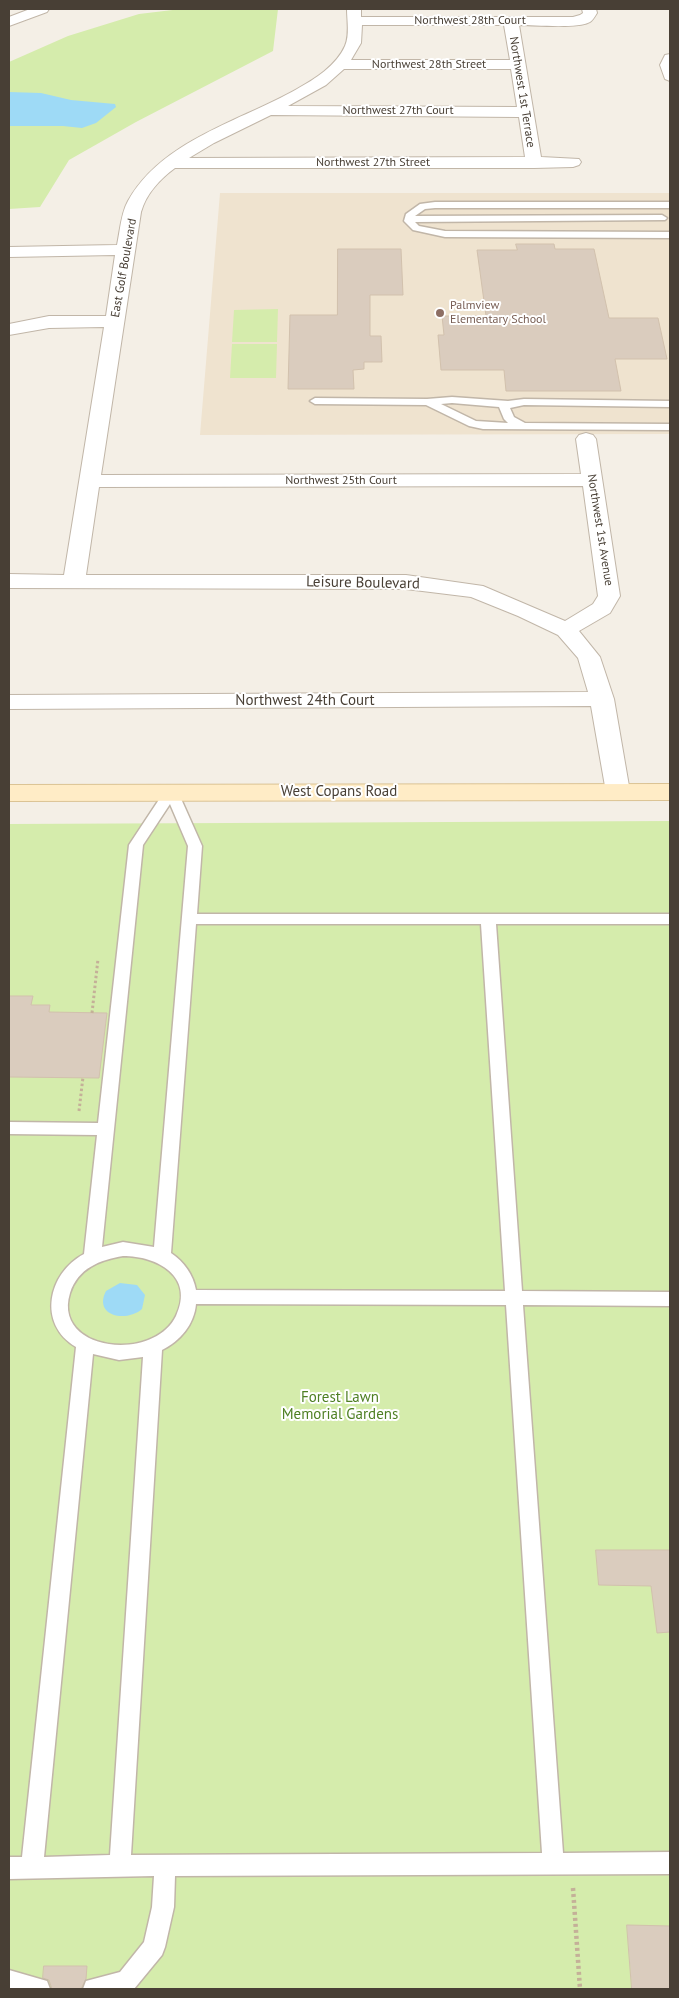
<!DOCTYPE html>
<style>
body{margin:0}
#map{position:relative;width:679px;height:1998px;overflow:hidden;background:#f4efe6;font-family:"PT Sans",sans-serif}
canvas{display:block}
.frame{position:absolute;inset:0;border:10px solid #483f35;pointer-events:none}
</style>
<div id="map">
<canvas width="679" height="1998"></canvas>
<div class="frame"></div>
</div>
<script>
const ctx = document.querySelector('canvas').getContext('2d');
ctx.lineJoin = 'round';
function fill(path, color) {
  ctx.fillStyle = color;
  ctx.fill(path, 'evenodd');
}
function trace(path, color, width, dash) {
  ctx.strokeStyle = color;
  ctx.lineWidth = width;
  ctx.lineCap = dash ? 'butt' : 'round';
  ctx.setLineDash(dash || []);
  ctx.stroke(path);
}
function drawText(font, color, halo, rows, align = 'center') {
  ctx.font = font + ' "PT Sans",sans-serif';
  ctx.lineWidth = 4;
  ctx.setLineDash([]);
  ctx.textBaseline = 'middle';
  ctx.strokeStyle = halo;
  ctx.fillStyle = color;
  for (const [text, x, y, turn = 0] of rows) {
    ctx.save();
    ctx.translate(x, y);
    ctx.rotate((+turn || 0) * Math.PI / 180);
    ctx.textAlign = isNaN(turn) ? turn : align;
    if (halo) ctx.strokeText(text, 0, 0);
    ctx.fillText(text, 0, 0);
    ctx.restore();
  }
}
const education = new Path2D(`
 M220,193H670V434L200,435Z`);
const green = new Path2D(`
 M181,9H278L273,51L136,122L69,160L40,207L9,209V62L68,36L139,14Z
 M278,309L277,342H232L234,310Z
 M232,344H277L276,378H230Z
 M670,821V1989H9V824Z`);
const water = new Path2D(`
 M9,92L41,93L71,100L115,104L116,107L96,123L82,128L63,126H9Z
 M120,1283L137,1285L145,1295L142,1309C126,1323 93,1316 106,1291Z`);
const building = new Path2D(`
 M516,244H554L555,249H594L609,318H658L667,359H615L621,391H506L504,370H441L438,335H444L442,316H486L477,250H517Z
 M338,249H401L403,295H370V336H381L382,362H364V369L353,370L354,389H288L290,315H337Z
 M9,996H33L31,1005H50L49,1012L107,1013L99,1078L9,1077Z
 M596,1550H670V1632L657,1633L651,1586L599,1585Z
 M627,1925L670,1926V1989H632Z
 M44,1966H87L86,1979L81,1989H52L49,1980L43,1978Z`);
const pathFar1 = new Path2D(`
 M92,1013L98,959
 M79,1111L83,1077`);
const path = new Path2D(`
 M573,1888L580,1989`);
const service = new Path2D(`
 M435,202H670V208H435L425,209L415,216L662,215L667,218L665,220L415,222L419,226L445,231L670,232V238L445,237L413,230L404,221L406,214L420,204Z
 M452,397L508,401L524,399L670,401V407L524,405L510,408L514,417L525,423L670,424V430L483,429L469,426L426,405L315,404L310,401L315,398L427,399ZM452,403L499,407L504,419L508,423L476,421L441,404Z
 M171,788L178,792L202,846L197,914H670V924H496L522,1291L670,1292V1306L523,1305L563,1853L670,1852V1874L175,1876L174,1907L165,1947L162,1955L134,1989H83L86,1981L120,1972L144,1942L152,1907L154,1876L9,1879V1857H22L76,1347C37,1324 48,1273 84,1254L97,1135L9,1134V1122L98,1123L129,845L166,789ZM170,804L188,846L154,1247L123,1242L102,1247L143,845ZM196,924H481L505,1291L196,1290C193,1274 184,1262 171,1253ZM123,1256C157,1256 195,1276 176,1316C153,1363 52,1351 70,1293C78,1268 100,1260 123,1256ZM196,1304L506,1305L542,1853L131,1855L162,1350C180,1341 194,1325 196,1304ZM93,1354L119,1360L143,1357L110,1855L44,1857Z
 M9,1970L47,1981L50,1989H9Z`);
const minor = new Path2D(`
 M30,9H49L47,12L9,26V17Z
 M347,9H361V17H573L580,15L583,13L582,9H596L597,13C595,16 593,20 590,22C579,29 533,25 519,25L541,157L579,159L581,162L579,165L573,167L534,168H175C160,179 146,194 141,212L101,475L581,474L576,439L579,435L586,433L593,435L596,439L620,596L610,613L579,631L600,657L614,699L630,792L627,798L618,800L609,798L606,792L591,706L9,709V695L588,692L578,658L558,635L518,616L471,597L406,589L9,588V574L64,575L104,327L49,328L9,335V324L49,316H106L115,255L9,257V247L117,245C120,231 121,213 128,201C162,140 241,121 297,89C315,79 336,66 345,46C350,35 347,21 347,9ZM362,25H504L510,60H351L361,43ZM344,69H511L517,107L288,106L326,85ZM271,115L519,117L525,157L189,158L214,143ZM583,486L598,596L593,604L565,621L483,586L406,575H86L99,487Z
 M670,54V81L665,79L660,65L665,55Z`);
const secondary = new Path2D(`
 M670,784V800L9,801V785Z`);
const markers = [
 [440,313,5,"#8d6e63"]
];
const farStreetnames = [
 ["Northwest 28th Court",470,21],
 ["Northwest 28th Street",429,65],
 ["Northwest 1st Terrace",522,92,81],
 ["Northwest 27th Court",398,111],
 ["Northwest 27th Street",373,163],
 ["East Golf Boulevard",124,268,-80],
 ["Northwest 25th Court",341,481],
 ["Northwest 1st Avenue",600,530,81]
];
const farEducationnames = [
 ["Palmview",450,306],
 ["Elementary School",450,320]
];
const streetNames = [
 ["Leisure Boulevard",363,583,1],
 ["Northwest 24th Court",305,701],
 ["West Copans Road",339,792]
];
const parkNames = [
 ["Forest Lawn",340,1398],
 ["Memorial Gardens",340,1415]
];
fill(education, '#efe3cf');
fill(green, '#d5ecac');
fill(water, '#9edaf6');
fill(building, '#daccbe');
trace(building, '#d2c1ad', 1);
trace(service, '#c1b6a8', 3);
trace(minor, '#c1b6a8', 2);
trace(secondary, '#dbc394', 2);
trace(pathFar1, '#c4b098', 3, [2.5, 2.5]);
trace(path, '#c4b098', 4.5, [3, 3]);
fill(service, '#fff');
fill(minor, '#fff');
fill(secondary, '#ffecc6');
for (const [x, y, r, color] of markers) {
  const dot = new Path2D();
  dot.arc(x, y, r, 0, 2 * Math.PI);
  ctx.fillStyle = color;
  ctx.fill(dot);
  trace(dot, '#fff', 2);
}
drawText('12px', '#483f35', '#fff', farStreetnames);
drawText('12px', '#785e54', '#fff', farEducationnames, 'left');
drawText('15px', '#483f35', '#fff', streetNames);
drawText('15px', '#4e7f23', '#fff', parkNames);
</script>
